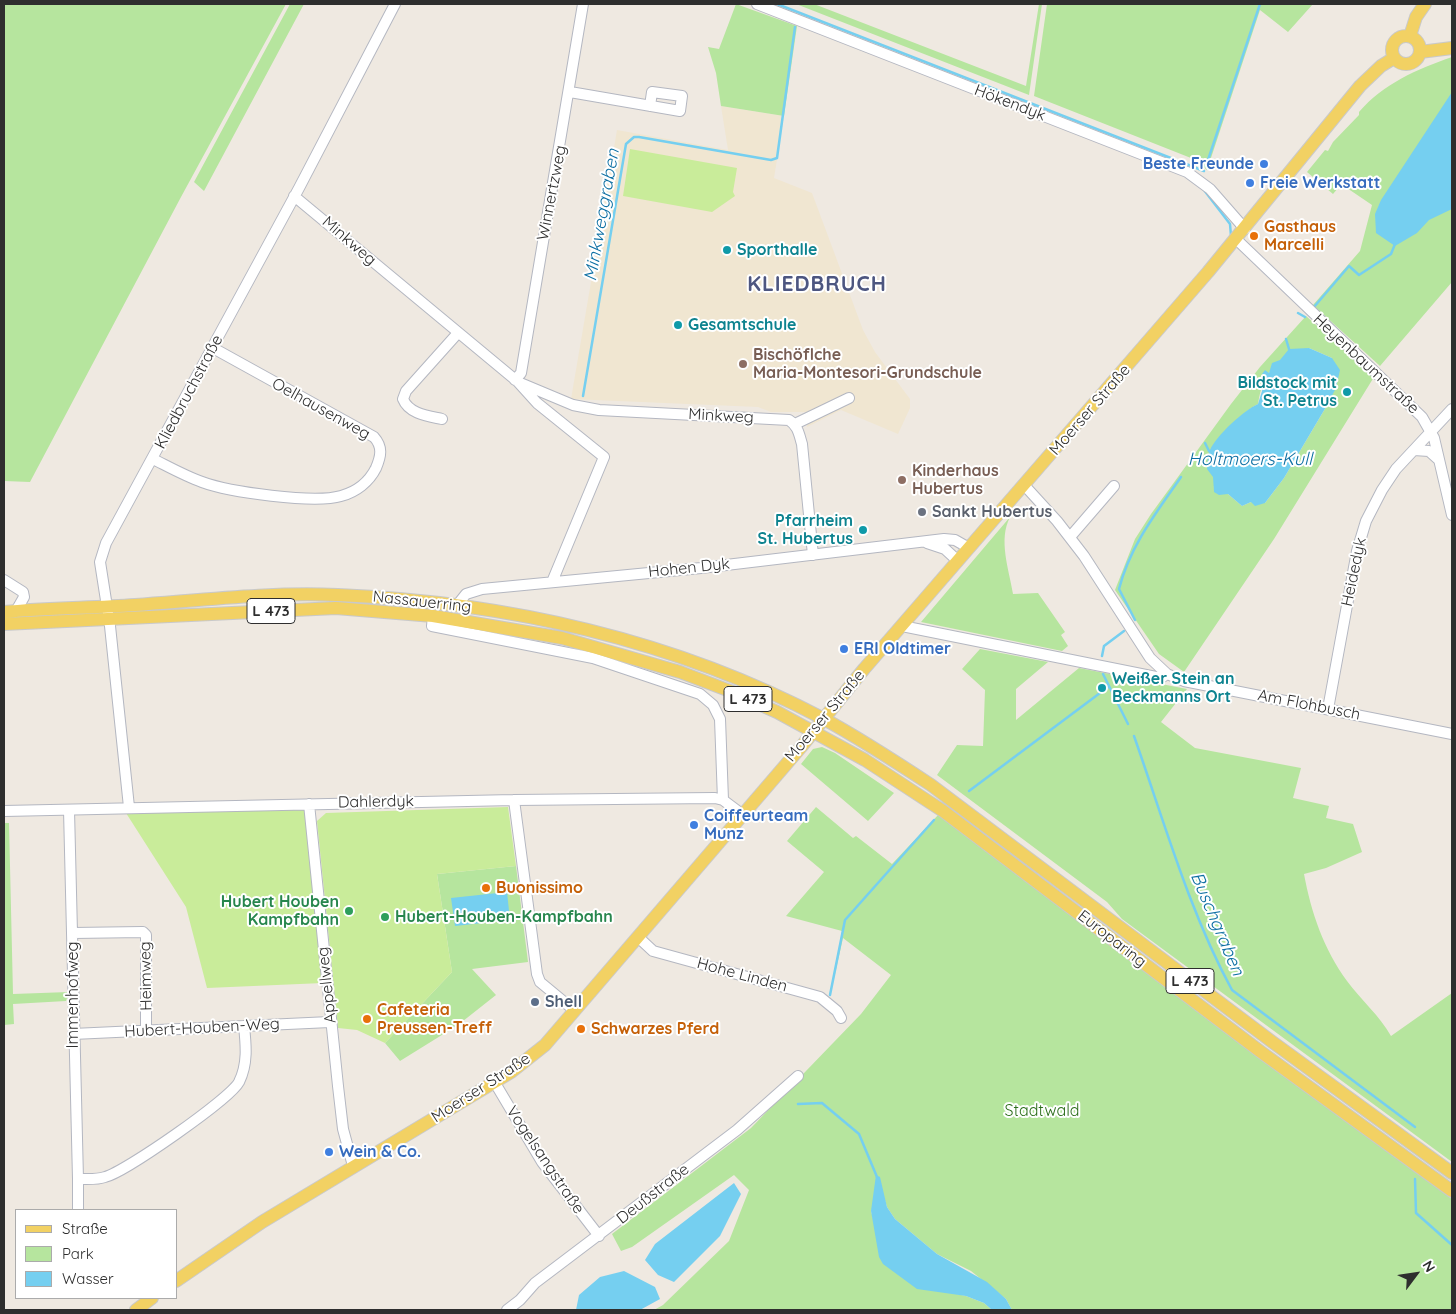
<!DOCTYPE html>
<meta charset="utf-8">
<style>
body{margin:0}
#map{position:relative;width:1456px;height:1314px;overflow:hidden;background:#efe9e1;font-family:Quicksand,sans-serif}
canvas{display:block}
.frame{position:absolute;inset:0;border:5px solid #2e2e2e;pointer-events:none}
.legend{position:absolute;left:15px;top:1209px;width:162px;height:90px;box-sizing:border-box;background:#fff;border:1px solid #ababab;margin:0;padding:6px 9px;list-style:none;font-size:15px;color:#2e2e2e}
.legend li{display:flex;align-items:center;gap:10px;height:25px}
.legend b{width:25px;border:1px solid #ababab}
.north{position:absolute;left:1391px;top:1249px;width:50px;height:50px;-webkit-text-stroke:4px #fff;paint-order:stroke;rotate:59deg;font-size:14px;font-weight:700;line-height:20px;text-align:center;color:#2e2e2e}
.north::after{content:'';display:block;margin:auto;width:18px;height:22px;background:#2e2e2e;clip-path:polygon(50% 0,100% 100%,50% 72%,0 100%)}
</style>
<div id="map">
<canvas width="1456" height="1314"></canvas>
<div class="frame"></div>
<ul class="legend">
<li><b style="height:6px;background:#f2d163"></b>Straße</li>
<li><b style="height:14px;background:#b6e59e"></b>Park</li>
<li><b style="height:14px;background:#75cff0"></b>Wasser</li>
</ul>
<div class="north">N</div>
</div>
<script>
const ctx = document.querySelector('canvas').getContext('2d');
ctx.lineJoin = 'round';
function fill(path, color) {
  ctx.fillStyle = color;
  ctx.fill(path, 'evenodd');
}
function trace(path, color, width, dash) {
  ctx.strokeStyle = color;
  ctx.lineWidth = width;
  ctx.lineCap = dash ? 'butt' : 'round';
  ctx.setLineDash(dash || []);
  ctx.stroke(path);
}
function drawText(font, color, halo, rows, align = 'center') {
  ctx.font = font + ' Quicksand,sans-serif';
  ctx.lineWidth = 4;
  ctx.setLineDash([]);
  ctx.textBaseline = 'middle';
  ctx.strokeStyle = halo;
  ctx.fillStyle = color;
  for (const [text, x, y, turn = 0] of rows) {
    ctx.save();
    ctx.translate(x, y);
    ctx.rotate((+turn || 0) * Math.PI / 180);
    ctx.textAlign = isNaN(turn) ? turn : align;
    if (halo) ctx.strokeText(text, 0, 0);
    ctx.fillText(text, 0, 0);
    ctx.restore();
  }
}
const education = new Path2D(`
 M721,106L784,116L774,178L812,193L863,330L875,352L910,399V408L898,434L841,410L807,427L805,412H771L758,407L571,399L617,130L728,150Z`);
const green = new Path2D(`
 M4,4H286L181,197L30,482L4,481Z
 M290,4H304L204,191L194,182Z
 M736,4L797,26L784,116L721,106L716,73L708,47L719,49Z
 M796,4H814L1026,86L1039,4H1042L1029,95Z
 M1047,4H1313L1288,32L1260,10L1207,170L1196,160L1034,96Z
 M1452,57V282L1380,366L1313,305L1360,251L1372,205L1344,186L1341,189L1339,187L1333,194L1307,172L1325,150L1328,151L1333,142L1359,115V112C1383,84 1417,69 1452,57Z
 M1306,316L1374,377L1274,539L1184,672L1159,654L1115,590L1135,539L1151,514L1231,404L1260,367ZM1309,348L1332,358L1326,407L1284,478L1265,503L1251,502L1242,506L1228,494L1214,491C1213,464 1232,416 1258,404C1264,367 1277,361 1309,348Z
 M1010,517C998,540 1009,569 1013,594L1038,593L1065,632L1061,635L1068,646L1062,651L921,622Z
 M980,649L1048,662L1016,689V720L1079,668L1187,689L1161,722L1195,748L1301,768L1293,798L1329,806L1326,818L1353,824L1362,852L1326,868L1304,874C1311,912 1324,950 1347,981C1361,1000 1380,1016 1391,1036L1452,993V1162L1145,936L1122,919L1107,902L937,775L957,745L983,746L985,690L962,669Z
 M822,747L835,753L894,793L868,821L801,764L813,749Z
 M816,807L853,838L856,836L892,864L939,814L1452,1199V1310H1012L1006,1299L971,1271L937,1254L895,1219L887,1207L883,1194L871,1211L876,1230L948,1292L966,1296L984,1303L992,1310H654L663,1305L729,1241L749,1190L734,1175L632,1247L621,1251L612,1234L751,1128L861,1014L891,975L843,938L831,992L842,931L786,916L824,872L787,841Z
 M4,823H9L13,994L69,992L66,1001L13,1004L14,1024L4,1025Z
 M516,866L528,962L472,969L496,995L458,1025L400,1061L385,1043L452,972L437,874Z`);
const pitch = new Path2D(`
 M630,149L737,168L733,192L735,196L712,212L623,196Z
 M508,807L516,866L437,874L452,972L385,1043L357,1030L338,1028L317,821L326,813Z
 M305,808L323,983L207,988L186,907L126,813Z`);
const water = new Path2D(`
 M1452,92V209L1429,220L1417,233L1395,246L1376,233L1375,214L1381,200Z
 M1309,348L1332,358L1340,370L1336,388L1326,407L1284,478L1265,503L1255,506L1251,502L1242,506L1228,494L1219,495L1214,492L1213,477L1207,469C1208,463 1207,455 1210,450C1217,435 1243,411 1258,404L1266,378L1262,374L1265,370L1269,373L1272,363L1280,360L1289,349Z
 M507,892L510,920L455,926L451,898Z
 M876,1175L880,1177L887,1207L895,1219L937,1254L987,1282L1006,1299L1012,1310H992L984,1303L966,1296L917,1289L883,1264L879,1257L871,1211Z
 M734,1183L741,1194L720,1236L674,1282L658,1275L645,1260L655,1244Z
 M624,1271L655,1287L660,1299L640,1310H576L579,1295L600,1277Z`);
const stream = new Path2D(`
 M777,4L1204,171
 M1206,166L1260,4
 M1204,190L1230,224L1231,236
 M1314,307L1349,266L1359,275L1391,254L1395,244
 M1298,313L1305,317
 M1286,339L1289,349
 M583,396L626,144L634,137H639L771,160L777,158L795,27
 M1205,443L1209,451
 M1135,620L1119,589C1130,546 1156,513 1181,477
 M1102,656L1104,646L1124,631
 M1103,674L1128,724
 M1134,736C1164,821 1189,911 1232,990L1415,1127
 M969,791L1108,687
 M830,995L845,920L934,820
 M798,1104L822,1103L859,1134L877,1177
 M1415,1179L1416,1213L1452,1245`);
const minor = new Path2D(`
 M757,4L1187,172L1210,189L1245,229
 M570,92L680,111L682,96L652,92L650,106
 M294,196L518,382
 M1236,239L1422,417L1434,438L1452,515
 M515,380L521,373L583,4
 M442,419C428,416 409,414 403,399L406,391L457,334
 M795,424L849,398
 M1414,450L1429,451L1439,460
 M153,459C169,467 185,476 202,482C229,492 314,504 341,496C356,492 369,482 376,468C381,456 383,447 374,437L213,348
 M1025,486L1057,521L1084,556L1150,658L1167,674L1184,681L1452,734
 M1070,537L1114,486
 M927,543L945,549L958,561
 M4,580L23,592L24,597L16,611
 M552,582L604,457L537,403L518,382L573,405L599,410L789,420C798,426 799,434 802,444L813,555
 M458,604L466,594L482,589L701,568L944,539L955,540L969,548
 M433,616L432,626L593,658L700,694L713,705L720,719L723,800
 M902,626L1161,678L1167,674
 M1328,709L1357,551L1366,521L1382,490L1396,469L1452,409
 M514,800L537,974L540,982L575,1011
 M309,804L338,1086L343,1129L353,1166
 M129,807L110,626L100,562L106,543L299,188L395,4
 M69,810L78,1179C86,1179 97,1180 105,1177C125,1172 230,1099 239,1082C248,1064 246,1045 244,1026
 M4,811L514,800L715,798L723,800L743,815
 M73,933L143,932L146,935V1030
 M638,937L653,951L820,997L837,1011L841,1018
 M73,1034L330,1022
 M495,1083L542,1162L599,1236
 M78,1179V1210
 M507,1310L520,1300L535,1283L737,1130L798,1076`);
const major = new Path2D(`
 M1392 50a14 14 0 1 1 28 0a14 14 0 1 1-28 0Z
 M1410,36L1416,17L1425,4
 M1420,52L1452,48
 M4,612C47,608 91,608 135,605C203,600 270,592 338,595C506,602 675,640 824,719C861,739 896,762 931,785L1271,1041L1452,1173
 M4,624L336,608L433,616L562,638L680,672L730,691L777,712L865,760L943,811L1261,1052L1452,1191
 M176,1281L262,1222L511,1072L545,1045L801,747L864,669L1208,272L1360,86L1381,66L1394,58
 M136,1310L152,1298`);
const markers = [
 [1264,164,5,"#3f7fe0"],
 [1250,183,5,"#3f7fe0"],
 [1254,236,5,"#e8710a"],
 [727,250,5,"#0f9aa8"],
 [678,325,5,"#0f9aa8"],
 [743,364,5,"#8d6e63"],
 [1347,392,5,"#0f9aa8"],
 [902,480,5,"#8d6e63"],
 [922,512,5,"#6b7280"],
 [863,530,5,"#0f9aa8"],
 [844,649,5,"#3f7fe0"],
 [1102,688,5,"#0f9aa8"],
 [694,825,5,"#3f7fe0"],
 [486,888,5,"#e8710a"],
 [349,911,5,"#2e9e5b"],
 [385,917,5,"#2e9e5b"],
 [535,1002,5,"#5c6f8a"],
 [367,1019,5,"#e8710a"],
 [581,1029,5,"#e8710a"],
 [329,1152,5,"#3f7fe0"]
];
const shields = [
 [271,611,48],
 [748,699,48],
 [1190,981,48]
];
const shieldNames = [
 ["L 473",271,611],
 ["L 473",748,699],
 ["L 473",1190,981]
];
const streetNames = [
 ["Hökendyk",1010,103,21],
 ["Winnertzweg",552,193,-79],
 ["Minkweg",349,241,41],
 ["Heyenbaumstraße",1366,364,43],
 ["Kliedbruchstraße",189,392,-62],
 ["Oelhausenweg",321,409,29],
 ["Moerser Straße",1090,410,-49],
 ["Minkweg",721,416,3],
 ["Hohen Dyk",689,568,-6],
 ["Heidedyk",1354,572,-78],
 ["Nassauerring",422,602,6],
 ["Am Flohbusch",1309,705,11],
 ["Moerser Straße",825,716,-50],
 ["Dahlerdyk",376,802,-1],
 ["Europaring",1112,939,38],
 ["Hohe Linden",742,975,15],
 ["Heimweg",146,976,-91],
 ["Appellweg",327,985,-96],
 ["Immenhofweg",73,995,-90],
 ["Hubert-Houben-Weg",202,1028,-3],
 ["Moerser Straße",481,1088,-33],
 ["Vogelsangstraße",545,1160,56],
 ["Deußstraße",653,1194,-38]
];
const shopNames = [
 ["Beste Freunde",1254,164,"right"],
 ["Freie Werkstatt",1260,183],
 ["ERI Oldtimer",854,649],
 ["Coiffeurteam",704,816],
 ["Munz",704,834],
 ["Wein & Co.",339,1152]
];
const foodNames = [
 ["Gasthaus",1264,227],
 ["Marcelli",1264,245],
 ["Buonissimo",496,888],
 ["Cafeteria",377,1010],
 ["Preussen-Treff",377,1028],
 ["Schwarzes Pferd",591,1029]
];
const cultureNames = [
 ["Sporthalle",737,250],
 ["Gesamtschule",688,325],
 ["Bildstock mit",1337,383,"right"],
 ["St. Petrus",1337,401,"right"],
 ["Pfarrheim",853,521,"right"],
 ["St. Hubertus",853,539,"right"],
 ["Weißer Stein an",1112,679],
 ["Beckmanns Ort",1112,697]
];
const educationNames = [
 ["Bischöflche",753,355],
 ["Maria-Montesori-Grundschule",753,373],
 ["Kinderhaus",912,471],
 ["Hubertus",912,489]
];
const worshipNames = [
 ["Sankt Hubertus",932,512]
];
const leisureNames = [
 ["Hubert Houben",339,902],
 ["Kampfbahn",339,920],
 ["Hubert-Houben-Kampfbahn",395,917,"left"]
];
const serviceNames = [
 ["Shell",545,1002]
];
const parkNames = [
 ["Stadtwald",1042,1111]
];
const waterNames = [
 ["Minkweggraben",602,215,-80],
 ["Holtmoers-Kull",1250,460],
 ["Buschgraben",1217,924,67]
];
const districtNames = [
 ["KLIEDBRUCH",817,285]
];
fill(education, '#f0e6d1');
fill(green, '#b6e59e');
fill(pitch, '#c9ec9a');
fill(water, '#75cff0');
trace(stream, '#75cff0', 2.5);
trace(minor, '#b4b7c1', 12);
trace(major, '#c9c9c9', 14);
trace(minor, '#fff', 10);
trace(major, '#f2d163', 12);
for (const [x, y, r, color] of markers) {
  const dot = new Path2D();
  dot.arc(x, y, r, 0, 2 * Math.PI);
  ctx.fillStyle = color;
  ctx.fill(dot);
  trace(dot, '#fff', 2);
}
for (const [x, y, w] of shields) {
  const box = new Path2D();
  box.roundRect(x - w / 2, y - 12.5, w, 25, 4);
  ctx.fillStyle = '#fff';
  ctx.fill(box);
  trace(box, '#2e2e2e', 1);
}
drawText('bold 15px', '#2e2e2e', null, shieldNames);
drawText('16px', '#2e2e2e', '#fff', streetNames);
drawText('bold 16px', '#366cbe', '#fff', shopNames, 'left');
drawText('bold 16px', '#c56008', '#fff', foodNames, 'left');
drawText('bold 16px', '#0d838f', '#fff', cultureNames, 'left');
drawText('bold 16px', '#785e54', '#fff', educationNames, 'left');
drawText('bold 16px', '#5b616d', '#fff', worshipNames, 'left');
drawText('bold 16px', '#27864d', '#fff', leisureNames, 'right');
drawText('bold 16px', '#4e5e75', '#fff', serviceNames, 'left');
drawText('16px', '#2c6e1b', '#fff', parkNames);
drawText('italic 18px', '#0d6fa3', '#fff', waterNames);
ctx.letterSpacing = '1px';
drawText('bold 21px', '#4d5680', '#fff', districtNames);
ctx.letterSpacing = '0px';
</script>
